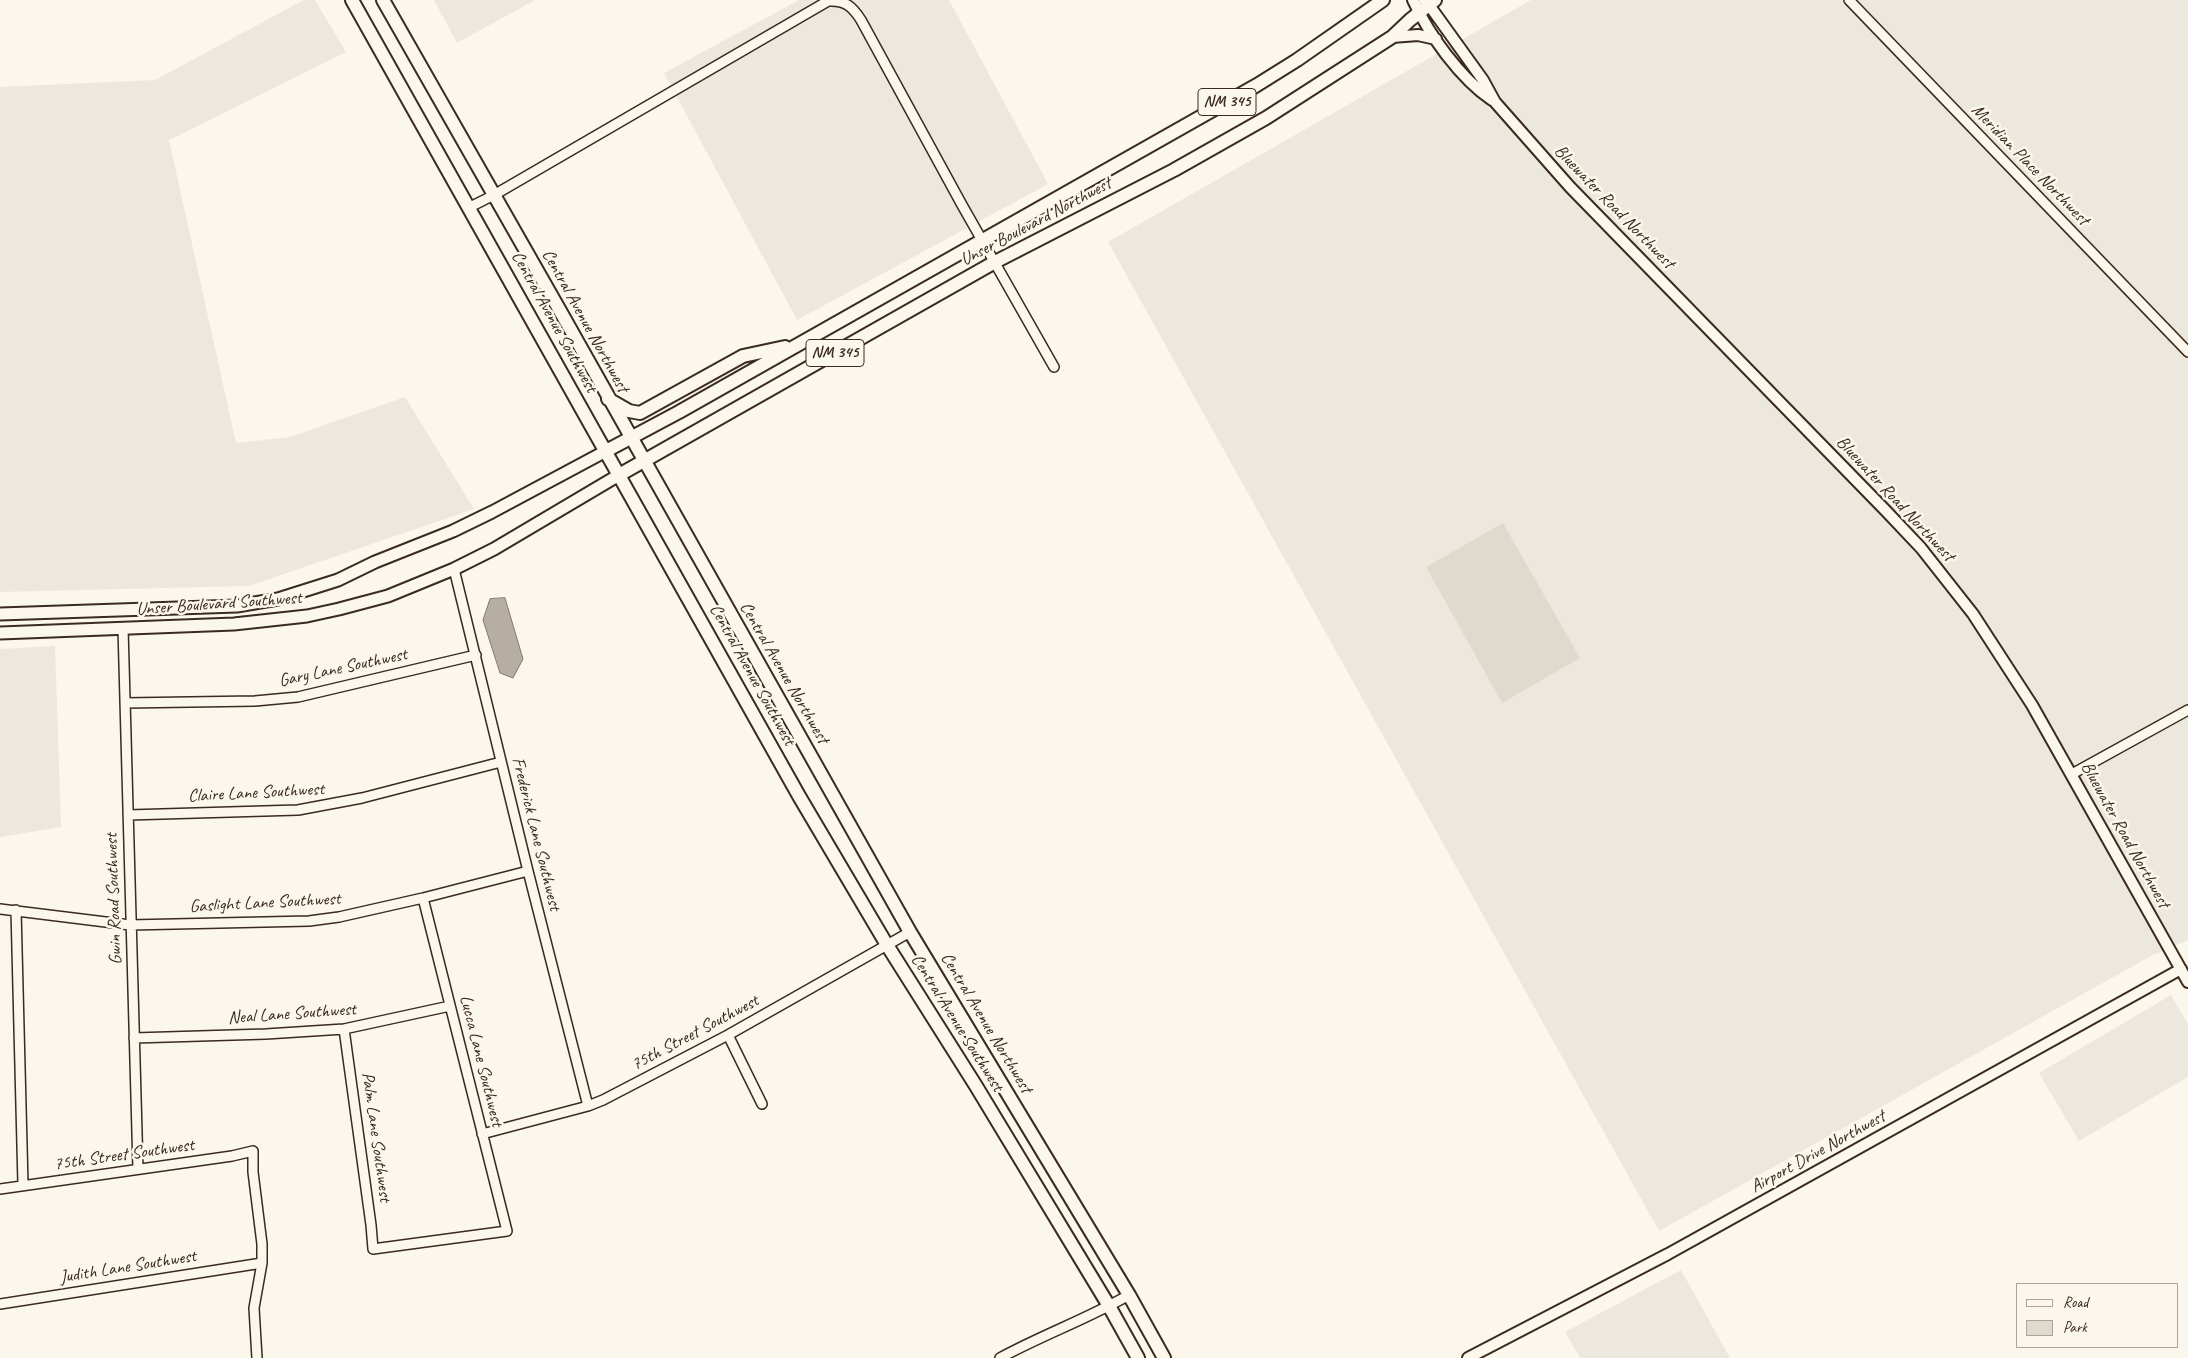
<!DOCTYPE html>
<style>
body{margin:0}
#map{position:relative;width:2188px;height:1358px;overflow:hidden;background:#fbf7ec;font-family:Caveat,sans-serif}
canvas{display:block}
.legend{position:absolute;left:2016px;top:1283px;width:162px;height:65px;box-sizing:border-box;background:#fbf7ec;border:1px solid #aea59a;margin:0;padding:6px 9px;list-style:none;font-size:15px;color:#3b2a1e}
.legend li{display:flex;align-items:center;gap:10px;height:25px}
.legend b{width:25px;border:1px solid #aea59a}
</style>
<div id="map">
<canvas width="2188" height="1358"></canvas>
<ul class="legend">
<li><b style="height:6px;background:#fbf7ec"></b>Road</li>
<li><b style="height:14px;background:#dfd9ce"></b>Park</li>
</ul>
</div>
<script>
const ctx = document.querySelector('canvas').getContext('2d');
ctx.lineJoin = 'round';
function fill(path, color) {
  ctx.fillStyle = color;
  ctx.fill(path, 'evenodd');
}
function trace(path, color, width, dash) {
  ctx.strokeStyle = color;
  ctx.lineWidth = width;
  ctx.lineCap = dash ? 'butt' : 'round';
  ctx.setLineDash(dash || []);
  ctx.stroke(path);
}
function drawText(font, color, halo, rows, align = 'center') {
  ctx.font = font + ' Caveat,sans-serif';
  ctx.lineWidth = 5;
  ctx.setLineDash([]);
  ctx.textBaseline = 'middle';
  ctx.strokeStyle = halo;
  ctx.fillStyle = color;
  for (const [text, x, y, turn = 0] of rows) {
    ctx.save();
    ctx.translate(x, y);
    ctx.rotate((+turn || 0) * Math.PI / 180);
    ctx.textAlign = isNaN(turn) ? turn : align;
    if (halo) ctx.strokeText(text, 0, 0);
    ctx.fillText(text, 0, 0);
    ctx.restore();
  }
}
const built = new Path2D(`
 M304,0H315L346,52L169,140L236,443L290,437L405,397L474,509L249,586L0,592V87L155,80Z
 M434,0H535L457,43Z
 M799,0H949L1048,184L797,320L664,73Z
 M1531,0H2188V940L2151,956L1659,1231L1108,242Z
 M55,646L61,827L0,837V649Z
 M2171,995L2188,1024V1077L2079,1141L2039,1073Z
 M1681,1270L1730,1358H1580L1565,1332Z`);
const green = new Path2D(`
 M1503,523L1580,658L1502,703L1426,567Z`);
const water = new Path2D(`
 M505,598L523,659L513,678L500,673L483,620L490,599Z`);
const minor = new Path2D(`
 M1849,0L2188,352
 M470,207L494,195L828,1C845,0 852,6 861,20L962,205L1054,367
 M454,569L528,871L588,1106
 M123,628L138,1169
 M125,703L255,701L298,697L476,655
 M2072,774L2188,710
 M128,815L298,810L362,798L501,762
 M0,909L130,925L309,921L339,917L423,898L528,871
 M16,910L23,1185
 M344,1029L371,1225L373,1249L507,1231L423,898
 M728,1035L762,1104
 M134,1038L266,1034L344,1029L450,1006
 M482,1134L588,1106L603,1100L728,1035L910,932
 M0,1189L232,1156L253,1151V1172L262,1244V1263L254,1308L257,1358
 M0,1304L262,1263
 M1000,1358C1042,1335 1087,1319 1129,1295`);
const tertiary = new Path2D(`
 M1413,0C1429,35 1460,78 1492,100
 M1424,0L1429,5L1483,80L1495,102L1570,187L1887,512L1921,548L1973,614L2032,705L2188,982
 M1392,37L1418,35L1436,39
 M1468,1358L1668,1254L2181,969`);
const secondary = new Path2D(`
 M0,614L237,606L278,599L338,580L375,562L453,531L492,512L606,451
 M0,633L234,624L307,616L339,609L388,596L454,569L494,549L619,475`);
const primary = new Path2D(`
 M352,0L799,796L887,945L976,1086L1109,1306L1138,1358
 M383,0L559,309L910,932L1129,1295L1164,1358
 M608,399L629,411L640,413L743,356L785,347
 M606,451L679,412L1257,85L1297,60L1383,0
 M619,475L995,262L1174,170L1266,118L1392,37L1410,20L1435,0`);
const shields = [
 [1227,102,58],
 [835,353,58]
];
const shieldNames = [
 ["NM 345",1227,102],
 ["NM 345",835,353]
];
const streetNames = [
 ["Meridian Place Northwest",2030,165,46],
 ["Bluewater Road Northwest",1614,207,46],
 ["Unser Boulevard Northwest",1036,222,-28],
 ["Central Avenue Northwest",585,321,61],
 ["Central Avenue Southwest",554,322,61],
 ["Bluewater Road Northwest",1895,499,47],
 ["Unser Boulevard Southwest",219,604,-4],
 ["Gary Lane Southwest",343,668,-12],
 ["Central Avenue Northwest",784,673,60],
 ["Central Avenue Southwest",752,675,61],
 ["Claire Lane Southwest",256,793,-3],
 ["Frederick Lane Southwest",536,834,76],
 ["Bluewater Road Northwest",2125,835,61],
 ["Gwin Road Southwest",114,899,-92],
 ["Gaslight Lane Southwest",265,903,-3],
 ["Neal Lane Southwest",292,1014,-4],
 ["Central Avenue Southwest",957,1023,58],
 ["Central Avenue Northwest",986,1023,59],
 ["75th Street Southwest",695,1033,-28],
 ["Lucca Lane Southwest",481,1061,76],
 ["Palm Lane Southwest",376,1137,82],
 ["Airport Drive Northwest",1818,1152,-29],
 ["75th Street Southwest",124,1155,-8],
 ["Judith Lane Southwest",128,1267,-9]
];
fill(built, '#ede8dd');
fill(green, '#dfd9ce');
fill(water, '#b6aea2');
trace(water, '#85796d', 1);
trace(minor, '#3b2a1e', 12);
trace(tertiary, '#3b2a1e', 14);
trace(secondary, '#3b2a1e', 15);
trace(primary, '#3b2a1e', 16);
trace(minor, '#fbf7ec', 9);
trace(tertiary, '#fbf7ec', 10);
trace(secondary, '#fbf7ec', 11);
trace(primary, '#fbf7ec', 12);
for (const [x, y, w] of shields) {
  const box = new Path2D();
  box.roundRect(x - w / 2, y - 13.5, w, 27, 4);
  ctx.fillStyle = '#fbf7ec';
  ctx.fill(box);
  trace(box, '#3b2a1e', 1);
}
drawText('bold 16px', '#3b2a1e', null, shieldNames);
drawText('18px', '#3b2a1e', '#fbf7ec', streetNames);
</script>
